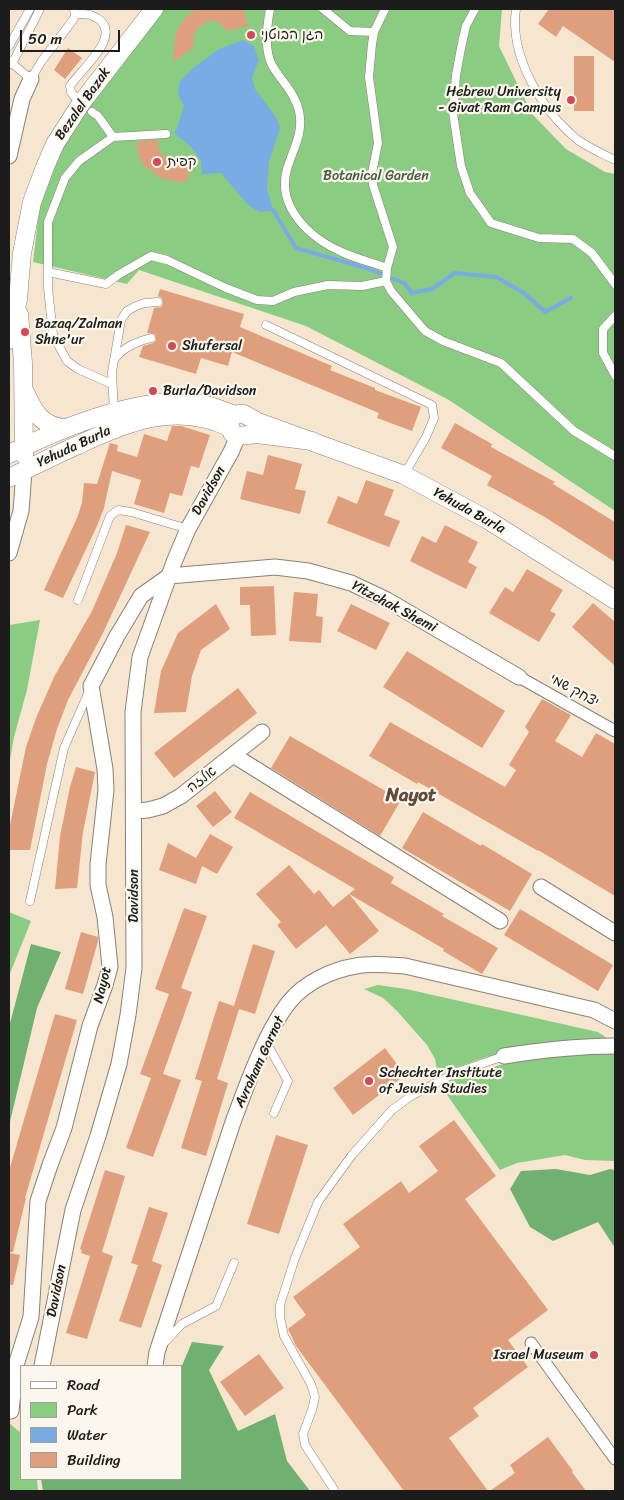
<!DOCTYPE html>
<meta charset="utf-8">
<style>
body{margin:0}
#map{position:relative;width:624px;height:1500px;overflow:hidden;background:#f6e6cf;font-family:Sriracha,sans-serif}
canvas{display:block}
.frame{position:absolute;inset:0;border:10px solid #1c1c1c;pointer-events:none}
.legend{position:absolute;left:20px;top:1365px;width:162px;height:115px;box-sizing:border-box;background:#fbf7ec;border:1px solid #a29f99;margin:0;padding:6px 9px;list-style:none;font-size:15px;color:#1c1c1c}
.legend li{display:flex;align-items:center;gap:10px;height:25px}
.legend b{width:25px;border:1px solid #a29f99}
.scale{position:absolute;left:20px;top:30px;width:100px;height:22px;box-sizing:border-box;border:2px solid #1c1c1c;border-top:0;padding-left:6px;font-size:15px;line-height:18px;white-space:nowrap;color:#1c1c1c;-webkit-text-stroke:4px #fbf7ec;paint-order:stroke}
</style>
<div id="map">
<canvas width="624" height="1500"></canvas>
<div class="frame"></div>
<ul class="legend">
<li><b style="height:6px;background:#fff"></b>Road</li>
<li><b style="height:14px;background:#8bcc83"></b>Park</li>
<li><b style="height:14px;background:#79abe5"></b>Water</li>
<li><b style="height:14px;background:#df9f7d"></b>Building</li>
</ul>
<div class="scale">50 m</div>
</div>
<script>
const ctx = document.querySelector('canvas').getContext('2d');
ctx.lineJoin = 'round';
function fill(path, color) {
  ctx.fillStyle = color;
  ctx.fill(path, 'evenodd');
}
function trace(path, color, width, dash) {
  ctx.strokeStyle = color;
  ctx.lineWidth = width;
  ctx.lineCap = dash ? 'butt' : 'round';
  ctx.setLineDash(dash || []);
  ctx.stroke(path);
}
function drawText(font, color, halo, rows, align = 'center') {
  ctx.font = font + ' Sriracha,"Playpen Sans Hebrew",sans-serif';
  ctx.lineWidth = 4.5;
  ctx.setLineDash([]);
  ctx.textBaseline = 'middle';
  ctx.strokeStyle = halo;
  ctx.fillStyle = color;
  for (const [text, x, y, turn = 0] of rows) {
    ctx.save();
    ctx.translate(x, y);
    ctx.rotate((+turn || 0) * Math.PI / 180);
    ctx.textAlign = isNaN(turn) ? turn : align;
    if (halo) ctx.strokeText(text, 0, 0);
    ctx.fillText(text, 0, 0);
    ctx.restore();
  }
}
const green = new Path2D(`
 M163,9H502L499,46L532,114L566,149L605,172L615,174V511L449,400L306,326L139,270L127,284L33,262L40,203L54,167L71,129Z
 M40,620L27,690L14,737L9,766V625Z
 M9,912L31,921L9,976Z
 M378,985L406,989L598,1032L611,1041H568L486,1057L438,1074L435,1059L427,1045L397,1011L383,998L364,989Z
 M570,1053H615V1161L585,1160L565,1155L517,1163L500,1170L440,1085L467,1074L526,1058Z
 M9,1423L21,1433V1479H37L38,1491H9Z`);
const forest = new Path2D(`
 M31,944L61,952L37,1008L9,1126V1027Z
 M556,1169L590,1175L610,1169L615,1170V1248L598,1222L553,1241L530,1227L510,1189L521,1171Z
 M192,1342L224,1346L209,1370L238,1431L275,1414L287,1461L310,1491H43L41,1479H181V1368Z`);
const water = new Path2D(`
 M243,40L254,46L259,60L252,77L255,89L276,117L280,128L269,162L267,188L273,210L260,212L249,206L221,173L202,174L201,161L191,147L174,133L177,128L184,106L178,94L180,81L193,68L219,49Z`);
const stream = new Path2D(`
 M273,210L296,248L366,268L404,283L412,293L432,289L455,273L496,277L524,293L545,312L571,298`);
const building = new Path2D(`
 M195,9H243L248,26L226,31L220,23L210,20L197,29L193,38L194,47L173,62L175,35L182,21Z
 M549,9H615V62L563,26L556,37L538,24Z
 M68,48L82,58L65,79L54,70Z
 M574,56H594V111H574Z
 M159,140L158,147L162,155L178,164H189L188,181L177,182L161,178L142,164L137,151L138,141Z
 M160,289L244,314L240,327L332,366L330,370L375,388V390L421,407L412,431L377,418L379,413L232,352L228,366L201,358L196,374L139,357L143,346L153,343L156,340L155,334L147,333L154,308L161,307L163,304L162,298L158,296Z
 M455,423L492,444L491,447L555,482L553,484L615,522V562L543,516L487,485L492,476L441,448Z
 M172,426H181L210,435L199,468L191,466L182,496L170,493L164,513L134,504L141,480L112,471L104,508L97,526L63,598L44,590L77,518L82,503L84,483L97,484L110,443L118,445L117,451L137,457L144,434L167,441Z
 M268,455L302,464L295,489L306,491L300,514L240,499L247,471L263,475Z
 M366,480L394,490L384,515L400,521L389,547L327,523L338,496L357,504Z
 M126,525L150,532L103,633L68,700L57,729L47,764L30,850H9V830L26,747L36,718L54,677L92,611L117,553Z
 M445,525L478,542L468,562L477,567L466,589L410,561L422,536L436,543Z
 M527,569L563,590L550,611L556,614L539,642L489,613L505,587L513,592Z
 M274,586L276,635L251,636L250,605H240V587Z
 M294,592L318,594L316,616L323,617L321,643L289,641Z
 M593,603L615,622V666L572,627Z
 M216,604L230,629L201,650L192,676L186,712L154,713L161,671L178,633Z
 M351,604L390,623L376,650L337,631Z
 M407,651L505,711L482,748L383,687Z
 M238,688L257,713L174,778L154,753Z
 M542,699L571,715L555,741L582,757L596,733L615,744V896L538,850V851L418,782L417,784L369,756L390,722L505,787L516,770L509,765L529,732L525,727Z
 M290,736L401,800L380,836L271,768Z
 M76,767L95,772L83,832L77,888L55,889L60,836L70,787Z
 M215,791L232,812L213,827L196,806Z
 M250,792L394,877L391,883L444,914L442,916L498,948L482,974L443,951L444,949L349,894L355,889L234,818Z
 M423,812L481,846L482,844L532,874L510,911L402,848Z
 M210,834L233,847L217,874L202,866L196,884L159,870L168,843L196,858Z
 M289,865L314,894L319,890L333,907L349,894L379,931L350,954L326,925L296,949L277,925L281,922L256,894Z
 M184,908L207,916L181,988L192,992L163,1074L181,1080L153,1157L126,1148L151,1078L140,1074L169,994L155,989Z
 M520,909L613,965L598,991L504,935Z
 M81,932L98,937V941L83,994L65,989Z
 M253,944L275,951L255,1014L239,1009L217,1079L228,1083L206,1156L181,1148L202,1081L195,1079L219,1001L234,1006Z
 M55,1014L77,1020L25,1198H26L13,1252H9V1171Z
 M385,1048L405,1075L353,1115L333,1088Z
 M454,1120L496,1176L465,1199L548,1310L508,1340L528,1367L473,1408L479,1416L449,1438L488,1491H404L296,1346L288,1329L306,1315L293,1297L360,1247L343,1224L401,1181L409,1193L438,1171L419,1146Z
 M276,1135L308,1145L279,1234L247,1224Z
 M105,1170L125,1176L102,1252L113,1256L87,1339L66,1333L90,1256L81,1253L82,1250L80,1249Z
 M149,1207L168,1213L152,1261L162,1265L141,1328L119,1321L138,1265L131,1263Z
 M9,1253L20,1255L13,1285H9Z
 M259,1354L284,1388L245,1416L220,1382Z
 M548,1437L573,1471L572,1472L586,1491H490L515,1473L510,1465Z`);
const service = new Path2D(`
 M270,9C267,25 264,50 272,65C281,81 295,93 299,111C304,133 293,149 287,169C276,208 311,239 344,253C358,259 373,263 387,268
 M323,9L350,31L374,32
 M385,9L374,32L372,44L369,77L378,143L372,173L373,185L393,247L387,268L386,281L391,291L425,331L443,341L501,363L574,431L615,456
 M475,9L466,26L462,43L456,75L453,113L461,166L470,193L491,223L539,238L573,239L592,253L615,284
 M516,9C509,56 542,111 578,140C589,148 603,154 615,160
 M9,46L30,9
 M9,61L31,79L41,62L73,20L75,15L74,9
 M12,64L40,9
 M74,96L71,92L70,86C81,69 124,35 97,18C90,14 83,13 75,15
 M92,112L98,116L113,137L79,161L65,178L48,222V288L53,335L67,361L78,369L112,384
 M113,137L166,134
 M48,272L106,284L118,275L151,256L167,260L226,288L257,300L273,301L294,292L328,285L362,286L386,281
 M615,316L603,329V353L615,375
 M266,325L432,405L434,418L426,437L404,475
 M115,358C126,346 136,342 151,338
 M114,414L112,372L121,320L127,311L136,306L145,303L158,302
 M78,600L110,516L118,510L131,512L188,529
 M30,901L64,748L90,689
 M266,1042L288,1081L274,1113
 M165,1342L182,1324L216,1306L234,1263
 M335,1491L305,1445L303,1434L312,1410L315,1397L311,1384L284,1336L280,1317V1305L295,1258L318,1202L352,1155L392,1110L411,1096L455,1073L504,1056`);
const pedestrian = new Path2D(`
 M519,677L615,731
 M531,1343L615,1459`);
const minor = new Path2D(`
 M9,156L22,99L31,79
 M9,553L21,511L24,471
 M233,755L500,921
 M134,811L148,810L163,806L181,796L262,732
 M541,887L615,933
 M504,1056C542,1050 577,1046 615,1046
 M42,1366L73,1210L98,1136L119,1064L128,1015L134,968L133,712L140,657L174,562L188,529L231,452L238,436
 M155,1366L157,1352L233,1122C246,1087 266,1030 290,1001C306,982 332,970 356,966C372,963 389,965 405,966L594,1010L615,1021
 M11,1411L16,1365L31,1317L38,1201L50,1165L64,1128L90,1026L105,985L110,967L105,917L98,885V864L106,790L105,769L91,686L117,636L141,596L169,576L275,567L308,571L351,583L387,600L519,677`);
const tertiary = new Path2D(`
 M19,314L23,363L24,455
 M9,340L18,299L22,253L32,202L45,167L55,144L82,102L154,9
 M25,392C34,412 42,427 66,428
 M312,441L257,434L238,436L232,433L229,424L233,416L238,414H244L258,422L404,475L488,520L615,600
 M9,454C61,428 132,399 191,402C206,403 221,410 235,415
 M9,478C32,467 55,455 78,445C127,422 176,402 229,427`);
const markers = [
 [251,35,5,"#d1495b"],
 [571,100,5,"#d1495b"],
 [157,162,5,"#d1495b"],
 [25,332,5,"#d1495b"],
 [172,346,5,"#d1495b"],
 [153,391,5,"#d1495b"],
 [369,1081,5,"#d1495b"],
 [594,1355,5,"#d1495b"]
];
const poiNames = [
 ["הגן הבוטני",261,35],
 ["Hebrew University",561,92,"right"],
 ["- Givat Ram Campus",561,108,"right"],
 ["קפית",167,162],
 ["Bazaq/Zalman",35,324],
 ["Shne'ur",35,340],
 ["Shufersal",182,346],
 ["Burla/Davidson",163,391],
 ["Schechter Institute",379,1073],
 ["of Jewish Studies",379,1089],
 ["Israel Museum",584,1355,"right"]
];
const streetNames = [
 ["Bezalel Bazak",83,104,-55],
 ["Yehuda Burla",74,447,-25],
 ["Davidson",209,491,-61],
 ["Yehuda Burla",469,511,29],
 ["Yitzchak Shemi",394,607,28],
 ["יצחק שמי",574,691,29],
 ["אלזה",202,780,-38],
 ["Davidson",134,896,-90],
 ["Nayot",103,985,-76],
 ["Avraham Garnot",260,1062,-65],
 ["Davidson",57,1291,-79]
];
const parkNames = [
 ["Botanical Garden",376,176]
];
const districtNames = [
 ["Nayot",411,796]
];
fill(green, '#8bcc83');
fill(forest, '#70b071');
fill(water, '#79abe5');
trace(stream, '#79abe5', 4);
fill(building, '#df9f7d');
trace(service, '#898176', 9);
trace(pedestrian, '#898176', 13);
trace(minor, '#898176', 17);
trace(tertiary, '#898176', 19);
trace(service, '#fff', 8);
trace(pedestrian, '#fff', 11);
trace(minor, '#fff', 15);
trace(tertiary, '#fff', 18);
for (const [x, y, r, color] of markers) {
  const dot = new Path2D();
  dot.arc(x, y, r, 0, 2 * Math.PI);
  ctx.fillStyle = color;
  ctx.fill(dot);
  trace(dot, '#fbf7ec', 2);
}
drawText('14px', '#1c1c1c', '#fbf7ec', poiNames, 'left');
drawText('14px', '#1c1c1c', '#fbf7ec', streetNames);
drawText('14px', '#435a40', '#fbf7ec', parkNames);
drawText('bold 19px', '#604a3e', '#fbf7ec', districtNames);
</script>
